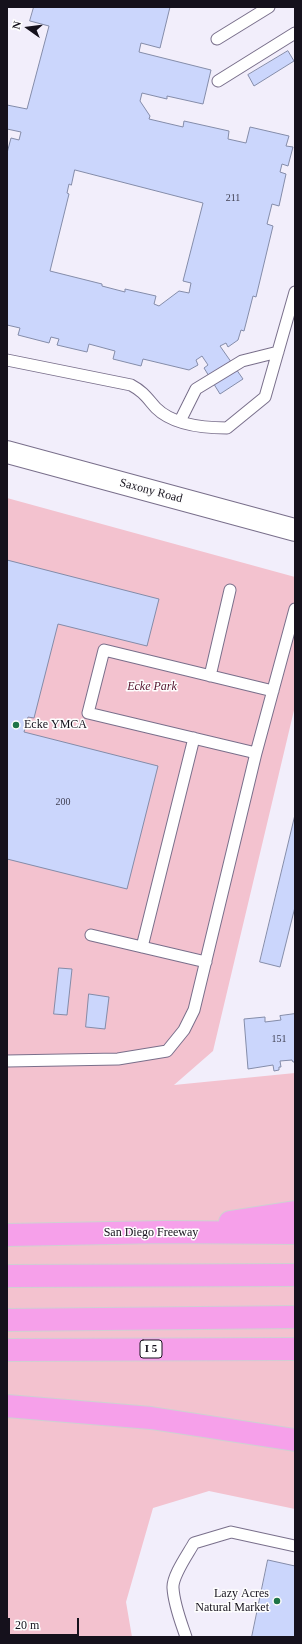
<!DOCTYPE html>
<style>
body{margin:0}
#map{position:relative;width:302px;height:1644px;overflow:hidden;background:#f2eefb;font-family:Georgia,serif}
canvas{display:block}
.frame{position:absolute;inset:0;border:8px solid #15111c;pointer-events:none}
.north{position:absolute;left:8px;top:8px;width:40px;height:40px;-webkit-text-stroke:3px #fefefe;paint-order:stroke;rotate:284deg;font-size:11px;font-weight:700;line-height:16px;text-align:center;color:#15111c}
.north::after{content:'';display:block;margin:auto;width:14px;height:18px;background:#15111c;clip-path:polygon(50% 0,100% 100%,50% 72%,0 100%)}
.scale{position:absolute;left:8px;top:1618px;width:71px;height:18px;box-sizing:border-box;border:2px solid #15111c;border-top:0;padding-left:5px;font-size:12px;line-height:14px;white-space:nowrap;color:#15111c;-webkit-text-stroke:3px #fefefe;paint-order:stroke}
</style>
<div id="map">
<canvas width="302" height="1644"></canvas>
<div class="frame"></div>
<div class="north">N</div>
<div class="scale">20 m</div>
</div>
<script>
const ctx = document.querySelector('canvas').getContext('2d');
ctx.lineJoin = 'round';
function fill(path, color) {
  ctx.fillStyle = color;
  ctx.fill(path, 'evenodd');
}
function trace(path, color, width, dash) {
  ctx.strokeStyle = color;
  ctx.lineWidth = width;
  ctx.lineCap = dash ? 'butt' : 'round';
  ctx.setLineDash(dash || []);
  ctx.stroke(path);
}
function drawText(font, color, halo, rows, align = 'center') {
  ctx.font = font + ' Georgia,serif';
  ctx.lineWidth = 3;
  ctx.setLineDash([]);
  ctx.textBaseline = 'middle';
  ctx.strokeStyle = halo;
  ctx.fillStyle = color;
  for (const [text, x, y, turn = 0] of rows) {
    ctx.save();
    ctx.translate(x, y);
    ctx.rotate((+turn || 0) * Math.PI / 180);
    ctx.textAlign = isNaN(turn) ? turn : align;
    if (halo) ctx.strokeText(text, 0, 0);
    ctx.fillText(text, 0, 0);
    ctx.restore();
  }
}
const green = new Path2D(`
 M7,498L295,577V706L213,1051L174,1085L295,1073V1509L209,1491L153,1508L126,1602L132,1637H7Z`);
const building = new Path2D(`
 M34,7H170L160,48L141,43L139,52L211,70L203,104L167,96V99L142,93L140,101L150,116L149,119L183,127L184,121L229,131L228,139L246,143L250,127L289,136L286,146L293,147L288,166L282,164L280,172L286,174L279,206L272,204L267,224L273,226L256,297L253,296L244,331L241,330L238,340L228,347L226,343L220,346L243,379L220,394L204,368L208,365L202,356L196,360L198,365L189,370L143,359L141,366L113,359L115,351L89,344L87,352L57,345L59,339L51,337L49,343L18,335L20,328L7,325V153L11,138L19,140L21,132L7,129V105L27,109L49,26L30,21ZM75,170L203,203L183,281L191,283L189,293L179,291L159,306L154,304L156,296L125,289V292L102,286V284L50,271L69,194L67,193L69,184L71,185Z
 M288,51L294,61L254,86L248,75Z
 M7,560L159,599L147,646L58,624L34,718L28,717L24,732L158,766L127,889L7,859Z
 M295,815V907L280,967L260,962Z
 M59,968L72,969L67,1015L54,1014Z
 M89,994L109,997L105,1029L86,1027Z
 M295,1014V1062H293L292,1060L280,1061L281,1067H279V1070L274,1071L273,1065L248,1069L244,1019L265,1017V1022L281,1020L280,1016Z
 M268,1560L295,1566V1637H252Z`);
const service = new Path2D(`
 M217,39L269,7
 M218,81L295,33
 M7,360L131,385C144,392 147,398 156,408C173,425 205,428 227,428L265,397L295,292
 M180,421L196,389L242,361L278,352
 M210,676L230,590
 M256,753L88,713L104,650L273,691
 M91,935L206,962
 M142,947L194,738
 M7,1061L118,1059L167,1051L184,1030L194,1010L256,753L295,609
 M186,1637C181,1622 174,1605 173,1588C172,1576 188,1554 194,1543L231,1532L295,1546`);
const tertiary = new Path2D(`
 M7,452L295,530`);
const motorway = new Path2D(`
 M230,1222L295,1212
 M7,1235L164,1232L295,1233
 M7,1276L295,1275
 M7,1320L295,1317
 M7,1350L295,1349
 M7,1406L151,1418L295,1440`);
const markers = [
 [16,725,4,"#1e7447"],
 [277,1601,4,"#1e7447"]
];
const numberNames = [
 ["211",233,198],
 ["200",63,802],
 ["151",279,1039]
];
const shields = [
 [151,1349,22]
];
const shieldNames = [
 ["I 5",151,1349]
];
const streetNames = [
 ["Saxony Road",151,491,15],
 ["San Diego Freeway",151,1233]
];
const parkNames = [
 ["Ecke Park",152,687]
];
const poiNames = [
 ["Ecke YMCA",24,725],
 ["Lazy Acres",269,1594,"right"],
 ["Natural Market",269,1608,"right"]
];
fill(green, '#f3c2cf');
fill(building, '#cbd6fc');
trace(building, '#848ca9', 1);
trace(service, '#796f8b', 13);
trace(tertiary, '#796f8b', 24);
trace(motorway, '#d0cfd2', 24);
trace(service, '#fff', 11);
trace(tertiary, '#fff', 22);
trace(motorway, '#f6a0ea', 22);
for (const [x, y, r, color] of markers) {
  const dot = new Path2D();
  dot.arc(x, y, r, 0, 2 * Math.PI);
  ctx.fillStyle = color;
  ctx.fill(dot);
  trace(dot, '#fefefe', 1.5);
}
drawText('10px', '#424254', null, numberNames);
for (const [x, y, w] of shields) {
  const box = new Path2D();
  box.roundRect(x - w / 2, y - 9, w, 18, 3);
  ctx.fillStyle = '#fefefe';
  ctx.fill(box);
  trace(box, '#15111c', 1);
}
drawText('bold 11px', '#15111c', null, shieldNames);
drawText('12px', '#15111c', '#fefefe', streetNames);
drawText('italic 12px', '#53122c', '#fefefe', parkNames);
drawText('12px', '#15111c', '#fefefe', poiNames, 'left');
</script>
